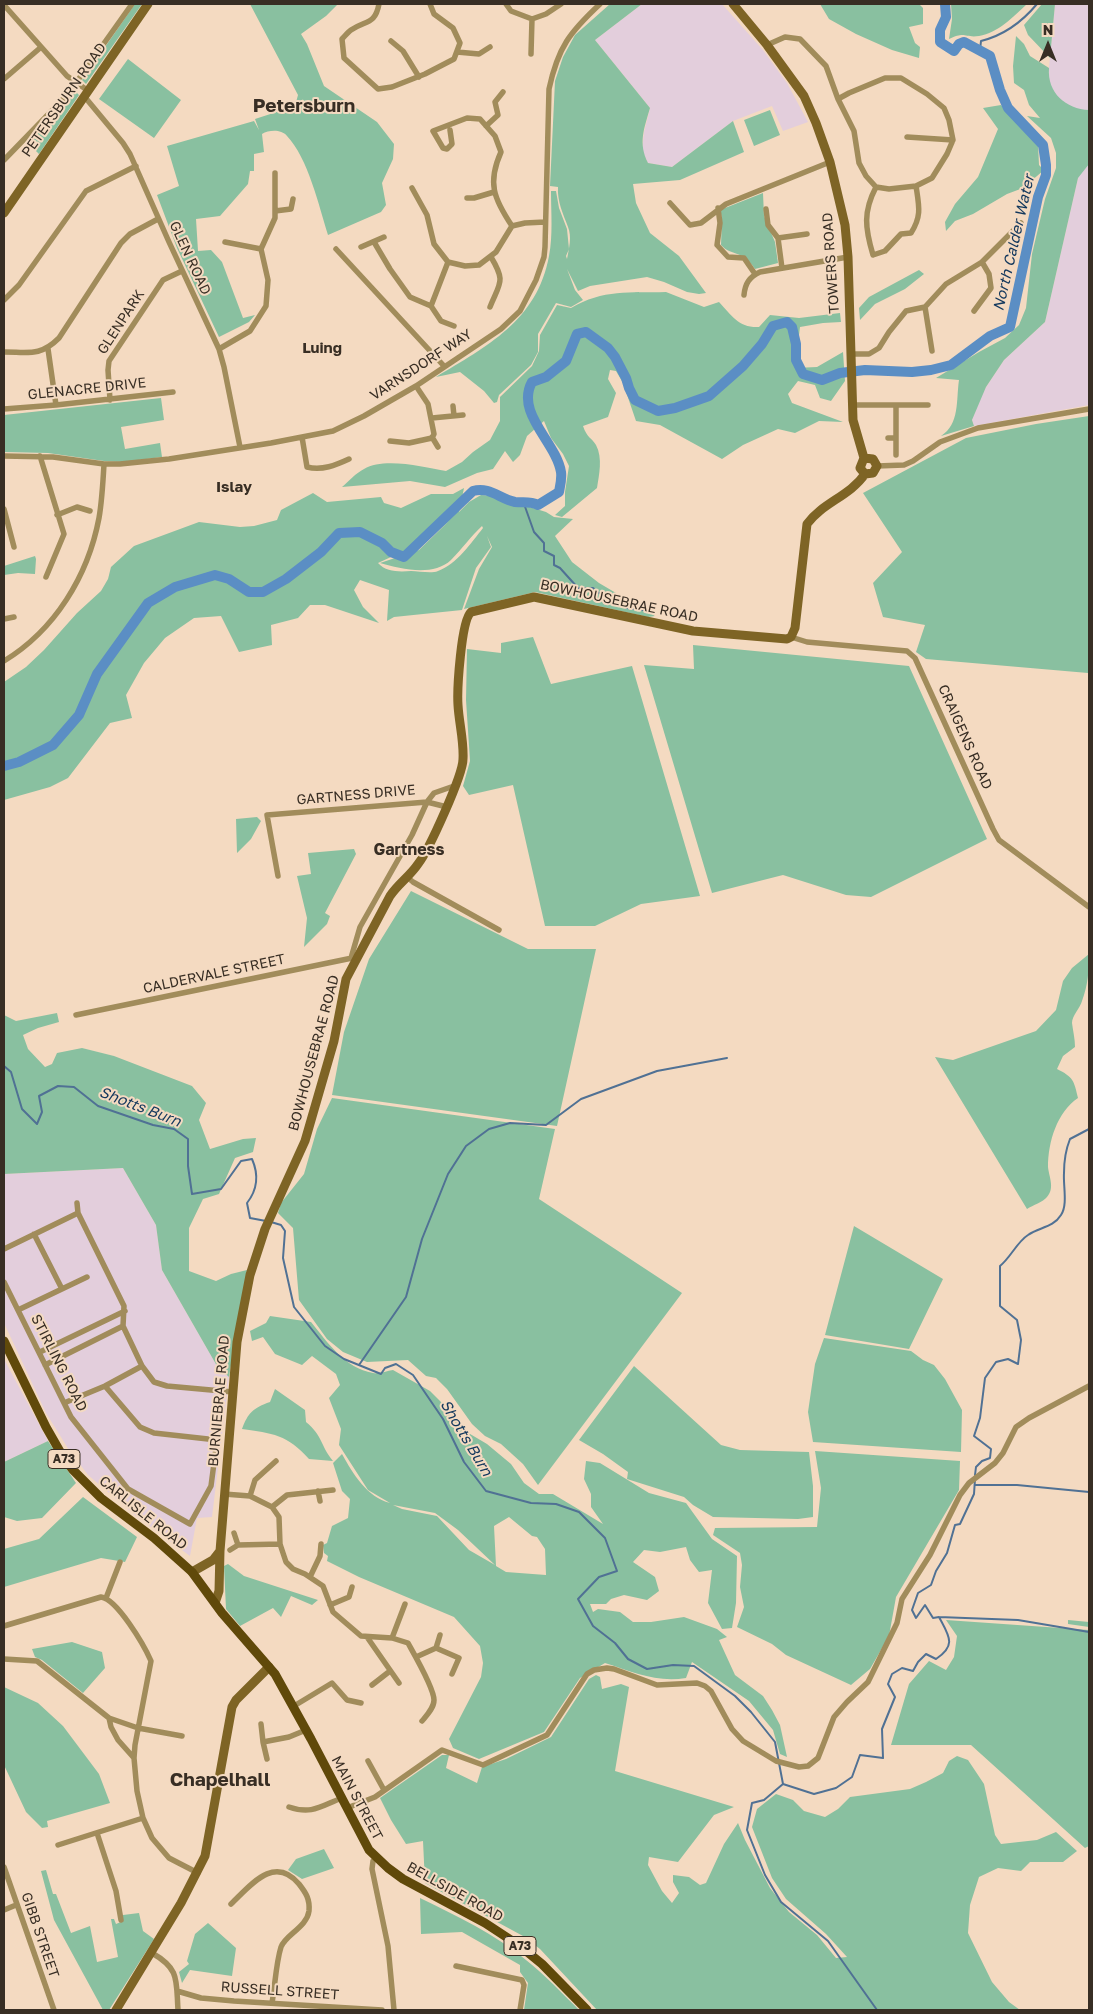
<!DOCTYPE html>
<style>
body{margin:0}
#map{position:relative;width:1093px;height:2014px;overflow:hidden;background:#f4dac1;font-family:"Golos Text",sans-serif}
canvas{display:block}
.frame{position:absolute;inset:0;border:5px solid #382e24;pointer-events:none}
.north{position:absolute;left:1023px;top:20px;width:50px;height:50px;-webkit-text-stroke:4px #f4dac1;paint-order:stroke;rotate:0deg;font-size:14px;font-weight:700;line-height:20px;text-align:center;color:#382e24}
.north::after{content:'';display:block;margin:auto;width:18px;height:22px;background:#382e24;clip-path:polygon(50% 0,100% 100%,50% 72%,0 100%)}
</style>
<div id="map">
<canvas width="1093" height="2014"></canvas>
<div class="frame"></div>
<div class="north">N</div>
</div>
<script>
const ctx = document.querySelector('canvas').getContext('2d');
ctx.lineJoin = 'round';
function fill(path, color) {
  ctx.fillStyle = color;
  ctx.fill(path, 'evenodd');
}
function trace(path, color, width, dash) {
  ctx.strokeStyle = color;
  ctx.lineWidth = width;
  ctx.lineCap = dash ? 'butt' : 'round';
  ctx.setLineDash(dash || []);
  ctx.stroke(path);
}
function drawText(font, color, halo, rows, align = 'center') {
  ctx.font = font + ' "Golos Text",sans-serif';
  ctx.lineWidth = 4;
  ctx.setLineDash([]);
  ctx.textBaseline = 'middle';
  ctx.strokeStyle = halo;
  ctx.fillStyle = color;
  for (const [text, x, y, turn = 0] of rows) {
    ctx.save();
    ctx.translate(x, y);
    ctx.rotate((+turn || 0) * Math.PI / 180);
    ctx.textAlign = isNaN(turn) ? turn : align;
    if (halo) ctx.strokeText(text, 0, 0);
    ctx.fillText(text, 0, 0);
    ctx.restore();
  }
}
const industrial = new Path2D(`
 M642,4H722L763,50L787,83L808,122L783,131L772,106L733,121L672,167L648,163L642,151L644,132L650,108L595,40Z
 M1055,4H1089V405L974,426L972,420L980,399L986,387L1004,360L1045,322L1078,178L1048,78Z
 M123,1168L156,1225L162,1270L217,1366L229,1377L212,1517L197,1518L190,1556L136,1516L88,1475L69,1450L46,1413L4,1323V1174Z
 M4,1359L48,1441L4,1462Z`);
const green = new Path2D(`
 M135,4H142L86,84L82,80Z
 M250,4H338L326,16L301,34L307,44L324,86L377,122L394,144L393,159L382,183L386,205L381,212L328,235C319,206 308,158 287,136C281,129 269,130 262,134L264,152L254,154V171H250L248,184L220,216L196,219L198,251L211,250L222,262L243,318L255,315L249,322L219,337L177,248L157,195L179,186L167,146L254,121L259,130L255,119L295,106L298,95Z
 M610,4H642L595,40L650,108C644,129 638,143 648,163L672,167L733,121L744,152L680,180L633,184L636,203L650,233L679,256L706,293L699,294L687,292L664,282L647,277L590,286L578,291L567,269L575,290L583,300L571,307L556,303L538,334V352L531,365L499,395L497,402L494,403L484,391L460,372L436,377C487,346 537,321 549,256C553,235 551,213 551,191H556L559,208L567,229L569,249L566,256L567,259C569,248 572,237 568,227C563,214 557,201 558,187L550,186L555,81L563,57L575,35Z
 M820,4H919L923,8V24L909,27L915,43L920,47L919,58L892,50L856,34L829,19Z
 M951,4H1027C1013,17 998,33 979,36C964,38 966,31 949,39L952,19Z
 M1042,4H1055L1050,58L1028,35L1024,25Z
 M1016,36L1024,44L1030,56L1049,68C1047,93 1066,109 1089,110V164L1078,178L1045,322L1004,360L986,387L972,420L974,426L941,436C960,424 956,400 959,380L936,378L979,352L1005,338L1019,325L1026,308L1032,254L1045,199L1056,168V153L1051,138L1027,116L1040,118L1029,105L1024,90L1014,83L1013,66Z
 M128,59L181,100L154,138L99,99Z
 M75,91L79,95L39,154L26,141L37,130L40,133L60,112L57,109Z
 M1001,105L1020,127L1038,144L1039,165L1044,170L1023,188L1007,194L973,214L955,221L946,231L945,222L955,204L978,177L998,129L983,108Z
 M770,110L780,135L754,146L744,120Z
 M763,193L764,216L775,242L778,263L755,269C742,249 732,257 721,245L722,218L720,210Z
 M919,270L924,274L905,289L875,304L860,320L859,308L869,297Z
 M666,292L704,307L719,302C732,316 739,328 759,327L770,315L799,318L840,313L841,322L823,323L800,327L795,368L817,367L843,352L845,381L831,401L820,398L815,385L798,381L788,394L792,403L843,422L819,421L795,433L778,429L743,445L722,459L660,425L636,421L623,383L616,371L610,370L608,379L616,393L608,417L583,426C587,438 592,438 596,445C603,458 599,475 597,488L562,517L555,515L565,506V492L569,466L563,454L551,438L544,421L527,436L520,455L513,462L505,451L493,469L477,473L445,487L410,481L342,487C349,481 356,473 364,469C384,457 424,467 446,471L462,462L473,452L490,440L500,421V397L532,366L539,351L540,335L557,305L571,308C603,289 630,293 666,292Z
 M161,398L164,420L121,427L125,449L160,443L162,457L123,462L104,461L48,453L4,452V415Z
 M1089,416L1088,673L926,659L916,652L925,625L883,617L873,583L902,552L863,493L966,438L1036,424Z
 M464,488L459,512L469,502L481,495L493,496L502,502L530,507L546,512L554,517L573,519L555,536L572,562L599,583L655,616L648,617L535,592L464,609L479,569L492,547L487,536L491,547L476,568L462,610L394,617L387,621L389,590L360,580L354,590L363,607L379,623L325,605H310L298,618L271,625L272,645L239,652L221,616L194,618L165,638L144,663L126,695L132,718L110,723L68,778L50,787L4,800V682L26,667L44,650L77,613L101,591L108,579L111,567L134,546L199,522L240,527L254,526L277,520L281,510L313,493L327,502L381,497L384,503L401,508L431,494H453ZM449,521L419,550L380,563C401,569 433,577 451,560C462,549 471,536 482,526L483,528C471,543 457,564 438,571C431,574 419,571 411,571C399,572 386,572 378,563L391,557L415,550Z
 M35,556L36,559L35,574L18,573L4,575V566Z
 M533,637L551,684L632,666L700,896L641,904L595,926H545L513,785L469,795L463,786L470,761L466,700L467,649L501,653V643Z
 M693,645L909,666L987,839L871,897L846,895L783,875L712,893L644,665L694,669Z
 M257,817L261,821L251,839L237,853L236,819Z
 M354,849L356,854L325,913L330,916L327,924L304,947L307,918L297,876L311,874L308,853Z
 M411,891L528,949H596L557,1126L332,1095L344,1032L369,959Z
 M1089,954C1089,971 1088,985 1082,1001C1080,1008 1072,1016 1072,1023C1073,1031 1075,1039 1075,1047L1063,1056L1057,1069C1073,1077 1074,1080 1078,1098C1057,1112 1048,1142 1048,1167C1049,1177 1055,1188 1047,1197C1043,1202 1033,1205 1027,1209L935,1057L953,1060L1036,1031L1056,1010L1063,981L1072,968Z
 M57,1013L59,1022L38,1028L23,1035L28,1049L45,1067L52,1064L57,1053L82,1048L114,1056L192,1086L206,1103L199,1120L210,1149L243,1139L256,1138L253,1152L235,1158L219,1194L203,1199L189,1228V1271L216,1281L231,1274L247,1270L229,1377L217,1366L162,1270L156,1225L123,1168L4,1174V1015L16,1021Z
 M332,1098L555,1129L539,1199L682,1293L538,1485L523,1464L501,1444L485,1436L472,1424L447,1389L436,1378L426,1376L408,1360L367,1362L343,1352L327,1339L299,1300L293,1228L278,1213L281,1203L304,1174L317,1129Z
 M854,1226L943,1279L909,1349L825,1335Z
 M270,1316L311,1322C328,1343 345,1368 373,1373C379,1374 387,1371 393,1370L430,1391L453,1414L465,1431L487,1444L511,1464L524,1483L539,1494H553L603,1524L591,1507V1494L584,1479L586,1461L600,1463L649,1493L686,1503L712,1539L737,1556L736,1603L732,1628L722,1629L708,1603L712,1570L699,1572L690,1560L686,1547L660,1552L644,1550L633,1562L655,1577L659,1591L647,1600L624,1595L611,1599L606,1604H590L593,1612L598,1609L620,1612L633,1622H651L684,1617L717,1629L727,1637L719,1640L735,1675L763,1696L772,1710L780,1725L787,1757L780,1754L773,1730L749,1701L692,1662L686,1678C657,1683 633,1672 605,1663L580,1678L544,1732L479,1759L453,1748L449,1739L481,1677L483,1663L480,1646L454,1617L359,1577L327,1561L328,1556L324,1553L323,1545L327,1543L332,1526L348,1518L350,1499L342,1491L333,1463L342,1454C353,1474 367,1497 390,1503L368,1490L339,1445L341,1429L329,1398L340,1385L336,1374L312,1356L302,1365L275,1354L263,1337L252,1341L250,1331L266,1323ZM393,1505L435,1513L458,1530L495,1565L469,1550L437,1516L402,1509ZM509,1517L532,1536L537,1537L545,1549L546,1575L506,1572L496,1566L494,1526Z
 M824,1338L911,1351L923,1360L934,1365L945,1379L962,1410L961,1452L813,1442L808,1412L815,1364Z
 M634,1366L721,1445L740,1450L809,1452L813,1486V1517L798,1519L713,1517L693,1505L684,1497L627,1479L628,1472L603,1454L579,1440Z
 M275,1389L305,1410L306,1422C323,1436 320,1445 333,1461L309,1459C288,1435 272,1433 242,1429C248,1413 253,1408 270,1402Z
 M48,1441L76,1483L42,1518L17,1521L4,1517V1462Z
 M815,1451L960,1461L959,1490L896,1597L889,1636L870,1669L851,1685L786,1655L772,1644L737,1627L744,1607L740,1587L742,1565L740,1553L713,1535L715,1528L817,1527L821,1488Z
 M83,1497L137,1537L125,1562L101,1558L4,1587V1549L39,1539Z
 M228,1564L244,1576L318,1600L312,1605L291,1596L281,1617L273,1608L240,1626L226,1609L224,1566Z
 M946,1620L1089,1630V1846L1085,1848L971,1745H891L909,1684L929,1661L946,1670L954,1657L957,1636Z
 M1068,1620L1089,1622V1627L1068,1624Z
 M72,1642L102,1652L105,1668L83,1693L42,1660L35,1657L32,1649Z
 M596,1675L600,1677L602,1689L621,1684L629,1687L615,1771L734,1807L714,1815L678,1862L649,1857L648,1865L662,1891L672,1903L679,1893L673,1882V1875L689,1877L700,1885L706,1883L724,1844L738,1823L745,1840L770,1888L789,1912L817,1935L836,1958L847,1957L826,1934L786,1899L772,1878L752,1827L757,1809L776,1794L793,1800L804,1811L825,1817L838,1809L850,1797L910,1789L926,1782L943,1773L949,1761L957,1756L968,1760L984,1784L995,1835L1001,1844L1037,1840L1056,1832L1077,1851L1063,1862H1030L1021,1871L998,1868L979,1877L970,1905L968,1933L992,1982L1009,2002L1020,2010H597L540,1949L523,1936L425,1883L423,1841L406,1844L391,1820L380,1798L442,1755H449L446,1768L477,1783L482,1767L506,1759L551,1737L589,1679Z
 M4,1687L38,1703L63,1726L99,1774L110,1803L47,1821L48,1827L42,1828L26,1812L4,1765Z
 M324,1849L334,1868L302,1879L288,1870L296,1859Z
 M46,1870L53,1894H56L71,1933L90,1926L97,1962L118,1957L111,1919H114L116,1924L123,1921V1915L139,1913L143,1931L154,1939L109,2010H103L54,1920L41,1871Z
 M420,1898C457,1916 495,1934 526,1960C545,1975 562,1993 579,2010H557L556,2009L553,2010H524L528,1983L520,1972V1965L462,1932L421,1934Z
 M208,1923L236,1948L232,1976L190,1970L182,1983L179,1972L189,1964L187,1961L195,1934Z`);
const stream = new Path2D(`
 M980,50L981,41C1005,35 1022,22 1037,4
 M523,501L534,532L544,543V551L554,556V565L560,568L578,588H593L604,597L627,608L643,610
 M1089,1062V1064
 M4,1066L11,1072L22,1109L37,1124L42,1112L39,1096L58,1086L74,1087L98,1106L153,1125L174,1129L188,1139V1166L192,1194L221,1189L241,1161L252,1159C259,1175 258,1189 247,1203L250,1218L266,1221
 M271,1222L281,1225L285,1231L283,1258L294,1307L325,1346L344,1359L381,1374L385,1368L396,1364L413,1375L443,1419L464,1462L486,1491L531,1503L556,1504L579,1512L605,1538L617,1571L599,1577L578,1599L593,1626L615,1643L628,1659L647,1669L673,1665L694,1666L735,1696L751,1712L775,1742L783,1784L764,1800L752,1803L747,1830L765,1875L781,1902L828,1941L877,2010
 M359,1365L406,1297L422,1239L448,1174L466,1146L489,1129L510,1123L546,1125L581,1099L657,1071L727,1058
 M975,1475L976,1467L982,1461L990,1458L991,1449L974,1436L980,1418L985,1378L996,1362L1008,1359L1018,1364L1021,1340L1017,1320L1000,1306V1266C1011,1257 1017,1242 1028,1235C1039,1227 1053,1228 1061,1215C1068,1205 1063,1185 1064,1173C1064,1163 1066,1149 1070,1139L1089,1129
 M975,1485H1017L1089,1492
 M939,1617L1018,1620L1089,1632
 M783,1784L814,1794L836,1788L852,1777L860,1755L883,1758L882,1729L895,1697L888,1684L892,1674L902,1668L913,1671L918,1662L926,1654L936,1659C957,1645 949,1636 939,1617L933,1618L925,1605L916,1618L912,1610L918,1593L931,1585L936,1571L947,1553L955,1525L960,1524L974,1494L975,1479`);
const river = new Path2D(`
 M4,766L19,762L53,745L79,715L97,674L148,603L175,587L215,575L229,579L249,592H263L286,579L321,552L339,533L360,532L382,543L391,552L404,557L473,491C489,486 500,499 515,502C524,503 530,501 538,505L559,492C560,486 562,479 561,472C556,442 515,413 532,382L546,377L566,361L577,334L586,332L608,348L615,357L626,378L629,388L635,400L658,411L675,408L709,396L743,366L762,344L773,326L787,322L792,327L796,344V360L803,374L822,380L840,373L865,370L912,372L931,370L951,365L990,336L1010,327L1038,197L1046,175V165L1043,145L1008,108L1000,90L990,56L964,42L959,44L954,51L940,42V30L946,17L945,4`);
const street = new Path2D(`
 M379,4C375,25 366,20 351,30C348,32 345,36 342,39L344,58L378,89L392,87L425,74L454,59L460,43L453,28L434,14L430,4
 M506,4L511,11L532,19L546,14L561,4
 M4,5L67,76L87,90
 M391,41L403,51L419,77
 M767,45L785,37L800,39L826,66L838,99L854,131L859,163L866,176L876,187L889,189L916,186L932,178L947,154L953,140L949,120L944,108L927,94L901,78H885L849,93L838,99
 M457,52L479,54L490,47
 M531,54L532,19
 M4,79L40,48
 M84,96L123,143L130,154L169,242L219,349L224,367L240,447
 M486,126L498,115L495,102L503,92
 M450,130L452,144L447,149L443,148L433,131L467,118L480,119L495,136L501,152C487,183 494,199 512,226
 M907,137L953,140
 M4,160L68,94L132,4
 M876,187C863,212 865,228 873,255L885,251L901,234L911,233C922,216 919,206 916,186
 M412,188L427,215L434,244L448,262L465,266L479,265L496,252L512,226L525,223L545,222
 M467,198H474L494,192
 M670,203L690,225L701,223L726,204L830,162
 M718,208L720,223L717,245L728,257L744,258L755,274
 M766,209L768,225L778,238L782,268
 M275,211L291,209L293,199
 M778,238L807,234
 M225,242L261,249
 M374,242L390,269L410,297L431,306
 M361,247L384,237
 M336,249L444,366
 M744,295C745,284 749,277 760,272L848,257
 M4,300L19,285L86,191L136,166
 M431,306L448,262
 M431,306L441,321L454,326
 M490,307C500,282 506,282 491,257
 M925,307L932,351
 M974,311L991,288L989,274L982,262
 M48,349L56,405
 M219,349L250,331L266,306L268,280L261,249L275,218V173
 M4,352C28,352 40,357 59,338L121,243L130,234L158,219
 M851,354H869L879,348L889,332L906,311L925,307L946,284L982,262L1021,223
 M110,400L108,370L109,361L163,280L182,271
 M853,405H928
 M896,405V455
 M453,406L454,416
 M4,409L56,405L173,392
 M432,418L463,415
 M302,437L307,467C322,471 336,465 349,459
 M432,437L438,447
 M888,438H896
 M390,441L409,443L432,438L434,434L428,404L416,386
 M4,456L53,457L104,464H120L169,459L271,443L333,431L364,416L416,386L501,329L520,311L536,280L544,257L545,247L549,89C558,47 570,32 600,4
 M40,456L64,534L46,577
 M877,466L904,465L913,461L940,442L978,428L1089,409
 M4,509L14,547
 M57,515L77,507L90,511
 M4,619L14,617
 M791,637L807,642L907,651L915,658L993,829L999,840L1089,907
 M4,661C55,630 88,576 99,518C102,501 103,482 104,464
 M278,876L267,815L427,802L447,807
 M407,877L413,882L499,930
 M351,958L360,927L412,835L427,802L434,793L454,786
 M76,1015L357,957
 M77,1203L78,1213L124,1306L123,1326L142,1366L154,1382L167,1386L233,1392
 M34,1234L62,1289
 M4,1249L78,1213
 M4,1282L71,1417L128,1489L190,1524L211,1486L217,1440L154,1433L140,1427L105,1386
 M18,1310L87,1277
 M40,1352L125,1311
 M45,1365L123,1326
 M64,1403L105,1386L142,1366
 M318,1491L320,1501
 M224,1494L250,1496L272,1507L279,1517L280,1544L286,1562L293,1569L305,1574L323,1586L333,1612L361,1636L392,1638L408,1643C414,1654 434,1688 434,1700C434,1708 427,1715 422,1721
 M250,1496L255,1480L276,1461
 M272,1507L287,1495L333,1490
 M238,1545L280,1544
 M230,1550L238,1545L234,1533
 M310,1577L320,1556L321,1544
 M106,1598L120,1562
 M330,1605L349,1597L352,1587
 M4,1626L101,1597C117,1599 144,1645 151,1661L135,1745L134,1758
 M367,1637L399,1683
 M392,1638L405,1604
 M436,1648L440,1635
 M416,1657L436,1648L459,1658L452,1674
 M4,1659L37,1661L109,1718L111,1727L118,1740L134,1758L137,1791L143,1818L152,1838L169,1858L198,1873
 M372,1685L390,1671
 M294,1706L332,1683L347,1700L361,1703
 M109,1718L138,1728L182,1736
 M261,1724L263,1742L289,1737L306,1730
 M263,1742L267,1759
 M368,1761L384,1790
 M289,1807C312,1815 321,1806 342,1798
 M347,1808L375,1797L442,1750L483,1765L547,1735L587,1674L594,1670L607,1668L614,1669L657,1685L697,1683L705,1686L711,1691L732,1729L743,1741L776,1761L799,1767L808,1766L818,1758L834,1717L847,1702L868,1682L897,1623L902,1599L930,1555L960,1495L969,1483L995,1463L1003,1453L1016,1427L1029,1418L1089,1386
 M97,1833L116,1891L121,1920
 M58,1845L143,1818
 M376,1858L373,1861L372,1869L388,1946L394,2010
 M4,1867L54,2010
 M231,1904C250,1886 274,1854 299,1884C306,1893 310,1899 309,1911C307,1927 285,1935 281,1947C276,1963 275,1986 272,2003
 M4,1910L16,1905
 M152,1953C180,1969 176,1980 178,2010
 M456,1966L522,1980L524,1985L520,2010
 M177,1991L201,1998L234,2001L382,2010`);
const secondary = new Path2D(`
 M733,4L767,45L804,96L816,123L830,162L845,225L848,257L853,420L864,458
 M4,213L148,4
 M864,458L873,459L877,466L873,473L865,474
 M864,458L860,468L865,474
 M192,1572L213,1560L220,1551
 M215,1603L219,1591L220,1551L237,1342L250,1275L265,1229L305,1141L334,1041L346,979L390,896C398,884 410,876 418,864C429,850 463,775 463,759C464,741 459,723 458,705C457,690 461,621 471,612L534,597L693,631L787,639L791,637L795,628L807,524C822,503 850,496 865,474
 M116,2010L181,1903L205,1856L232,1707L236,1700L269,1667`);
const primary = new Path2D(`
 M4,1341L46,1427L62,1455L73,1470L101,1498L154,1538L192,1572L222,1613L275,1674L311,1739L369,1850L388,1868L403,1879L485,1923L520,1946L542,1964L587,2010`);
const shields = [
 [64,1459,32],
 [520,1946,32]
];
const shieldNames = [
 ["A73",64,1459],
 ["A73",520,1946]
];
const streetNames = [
 ["PETERSBURN ROAD",64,100,-55],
 ["GLEN ROAD",190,258,65],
 ["TOWERS ROAD",831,263,-94],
 ["GLENPARK",121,322,-57],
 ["VARNSDORF WAY",421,365,-33],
 ["GLENACRE DRIVE",87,389,-6],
 ["BOWHOUSEBRAE ROAD",619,601,12],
 ["CRAIGENS ROAD",965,737,66],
 ["GARTNESS DRIVE",356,795,-5],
 ["CALDERVALE STREET",214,974,-12],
 ["BOWHOUSEBRAE ROAD",314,1053,-75],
 ["STIRLING ROAD",59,1363,63],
 ["BURNIEBRAE ROAD",219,1401,-85],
 ["CARLISLE ROAD",143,1513,39],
 ["MAIN STREET",357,1798,62],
 ["BELLSIDE ROAD",455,1892,29],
 ["GIBB STREET",40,1935,71],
 ["RUSSELL STREET",280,1991,4]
];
const waterNames = [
 ["North Calder Water",1014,243,-77],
 ["Shotts Burn",140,1107,21],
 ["Shotts Burn",466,1438,59]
];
const neighbourhoodNames = [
 ["Luing",322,348],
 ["Islay",234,487]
];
const quarterNames = [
 ["Gartness",409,850]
];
const districtNames = [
 ["Petersburn",304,106],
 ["Chapelhall",220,1780]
];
fill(industrial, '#e3cedc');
fill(green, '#89c0a0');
trace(stream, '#507194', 2);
trace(river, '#5b8ec4', 10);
trace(street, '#a18c5b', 5.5);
trace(secondary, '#7e6425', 9);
trace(primary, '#60490a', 9);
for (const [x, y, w] of shields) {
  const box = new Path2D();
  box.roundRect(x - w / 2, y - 9.5, w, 19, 4);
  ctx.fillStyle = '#f4dac1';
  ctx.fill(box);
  trace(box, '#382e24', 1);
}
drawText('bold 12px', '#382e24', null, shieldNames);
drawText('14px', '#382e24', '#f4dac1', streetNames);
drawText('italic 15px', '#12375c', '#f4dac1', waterNames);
drawText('bold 15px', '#382e24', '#f4dac1', neighbourhoodNames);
drawText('bold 16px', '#382e24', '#f4dac1', quarterNames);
drawText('bold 19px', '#382e24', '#f4dac1', districtNames);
</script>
